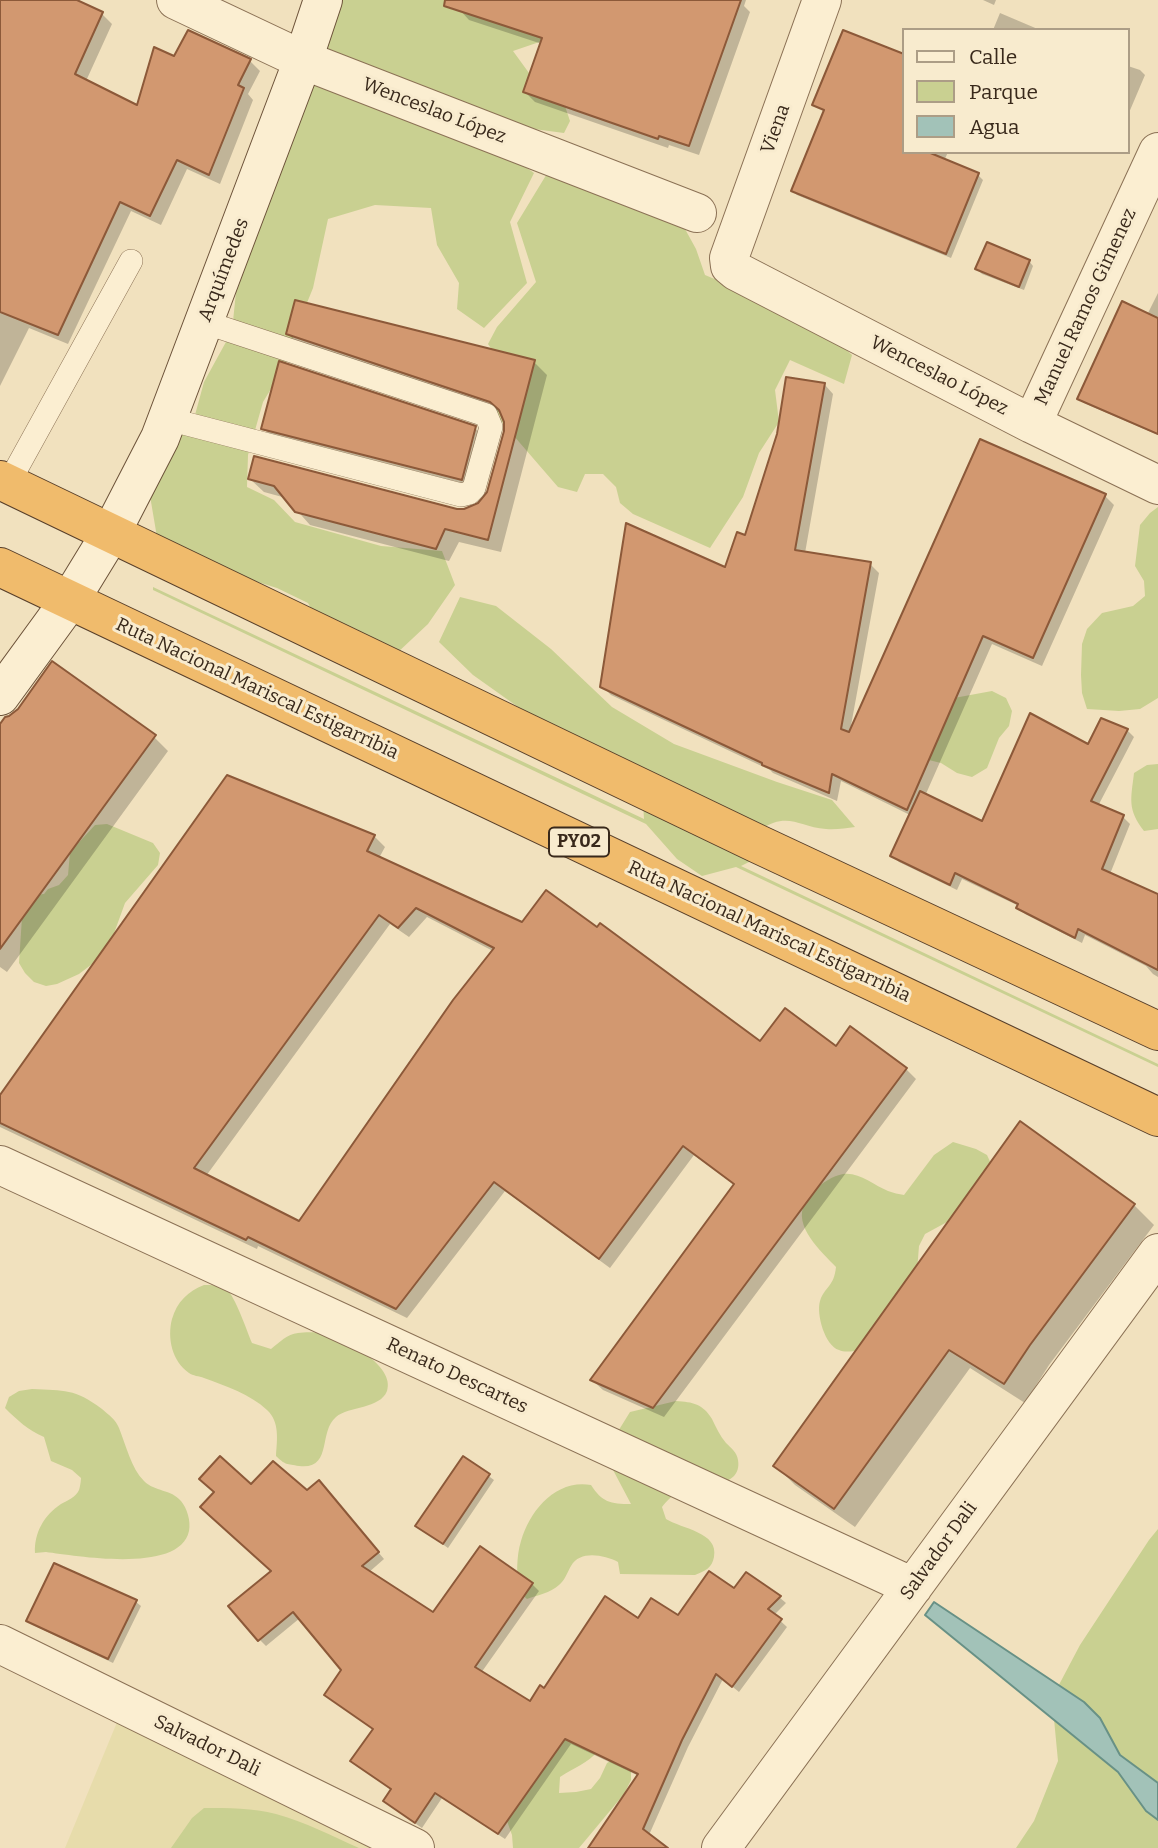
<!DOCTYPE html>
<meta charset="utf-8">
<style>
body{margin:0}
#map{position:relative;width:1158px;height:1848px;overflow:hidden;background:#f1e1be;font-family:Bitter,serif}
canvas{display:block}
.legend{position:absolute;left:902px;top:28px;width:228px;height:126px;box-sizing:border-box;background:#f8ebce;border:2px solid #ac9d86;margin:0;padding:9px 12px;list-style:none;font-size:21px;color:#39291b}
.legend li{display:flex;align-items:center;gap:14px;height:35px}
.legend b{width:35px;border:2px solid #ac9d86}
</style>
<div id="map">
<canvas width="1158" height="1848"></canvas>
<ul class="legend">
<li><b style="height:9px;background:#fbeed1"></b>Calle</li>
<li><b style="height:19px;background:#c9d091"></b>Parque</li>
<li><b style="height:19px;background:#a2c2b8"></b>Agua</li>
</ul>
</div>
<script>
const ctx = document.querySelector('canvas').getContext('2d');
ctx.lineJoin = 'round';
function fill(path, color) {
  ctx.fillStyle = color;
  ctx.fill(path, 'evenodd');
}
function trace(path, color, width, dash) {
  ctx.strokeStyle = color;
  ctx.lineWidth = width;
  ctx.lineCap = dash ? 'butt' : 'round';
  ctx.setLineDash(dash || []);
  ctx.stroke(path);
}
function drawText(font, color, halo, rows, align = 'center') {
  ctx.font = font + ' Bitter,serif';
  ctx.lineWidth = 6;
  ctx.setLineDash([]);
  ctx.textBaseline = 'middle';
  ctx.strokeStyle = halo;
  ctx.fillStyle = color;
  for (const [text, x, y, turn = 0] of rows) {
    ctx.save();
    ctx.translate(x, y);
    ctx.rotate((+turn || 0) * Math.PI / 180);
    ctx.textAlign = isNaN(turn) ? turn : align;
    if (halo) ctx.strokeText(text, 0, 0);
    ctx.fillText(text, 0, 0);
    ctx.restore();
  }
}
const farmland = new Path2D(`
 M120,1715L397,1848H65Z`);
const green = new Path2D(`
 M338,0H496L554,37L513,51L529,73L553,88L565,106L570,121L564,133L519,127L507,154L534,173L510,222L527,283L484,328L457,309L459,283L437,245L431,208L375,205L328,219L313,288L292,340L286,364L263,402L248,455L247,487L274,500L295,522L381,546L442,551L455,585L428,624L396,654L318,622L308,603L277,588L197,563L158,543L149,490L170,444L195,415L204,382L232,331L236,292Z
 M548,172L685,229L696,249L705,275L762,299L826,332L852,355L844,384L790,360L775,390L779,422L759,453L743,497L710,548L633,514L620,503L616,487L603,474H585L577,492L558,487L494,413L491,390L497,357L488,344L497,327L536,282L517,223Z
 M1158,507V698L1140,709L1119,711L1087,709L1082,693L1081,675L1082,644L1087,629L1102,613L1133,606L1145,596L1144,581L1135,566L1140,525L1150,513Z
 M153,587L644,819L643,804L542,724L473,675L439,642L460,597L496,606L551,649L612,707L674,744L777,782L832,800L855,827C846,828 836,830 826,829C798,827 788,811 760,830L758,844L749,862L741,866L1158,1064V1067L736,867L702,876L677,859L646,824L153,590Z
 M992,691L1006,698L1012,711L1009,726L999,738L987,768L972,777L957,773L941,763L908,755L916,705Z
 M1158,764V829L1144,831C1127,809 1131,799 1134,773L1147,765Z
 M107,824L153,843L160,853L158,865L125,903L113,936L100,958L79,974L57,984L46,986L34,982L25,973L19,963L22,917L32,895L44,894L48,889L59,885L68,875L70,852L95,825Z
 M953,1142L976,1149L987,1155L992,1166L969,1207L947,1222L925,1234L919,1246L916,1284L861,1350C854,1351 845,1353 839,1350C825,1346 816,1314 820,1301C825,1286 834,1287 836,1267C822,1252 792,1226 805,1203C808,1199 812,1194 815,1190C821,1183 833,1176 843,1174C860,1172 873,1185 888,1191C893,1193 899,1194 904,1195L934,1155Z
 M204,1285C212,1285 220,1285 227,1290C235,1296 247,1331 252,1343L271,1349C280,1342 287,1334 298,1333C306,1332 318,1332 325,1334C344,1338 396,1366 387,1391C380,1409 349,1406 336,1417C318,1432 333,1470 299,1466C287,1464 285,1465 276,1456C277,1440 280,1422 267,1410C250,1394 226,1386 204,1378C199,1376 193,1376 189,1373C172,1361 167,1338 172,1319C177,1302 188,1291 204,1285Z
 M32,1389C65,1391 74,1388 102,1409C109,1415 116,1420 119,1428C126,1445 131,1468 144,1481C155,1492 171,1489 181,1501C187,1508 191,1521 189,1531C180,1574 77,1556 46,1552L35,1553C34,1533 44,1515 61,1504C67,1501 76,1497 79,1490C80,1488 81,1480 81,1478L72,1470L51,1461L44,1437C28,1430 17,1420 5,1408L9,1397L19,1391Z
 M676,1401C693,1402 703,1404 712,1419C716,1427 720,1436 726,1443C731,1448 737,1452 738,1460C743,1490 696,1485 678,1493C670,1497 667,1501 662,1507L666,1519C682,1529 719,1532 714,1557C712,1568 705,1571 695,1575L620,1574L618,1562C604,1555 580,1550 571,1566C567,1573 565,1580 559,1585C550,1593 538,1595 527,1599L518,1591C517,1575 516,1557 521,1541C530,1510 556,1479 591,1485C602,1502 610,1504 631,1504L612,1468L617,1433L630,1412Z
 M1158,1529V1848H1016L1034,1821L1058,1761L1052,1698L1080,1645L1149,1540Z
 M593,1736L599,1750C587,1764 575,1767 560,1777L559,1793L576,1792L591,1789L600,1778L607,1763L620,1755L631,1766V1780L624,1794L579,1848H513L512,1835L501,1804L517,1744Z
 M204,1808C228,1808 253,1808 276,1814C305,1822 332,1836 359,1848H171L192,1818Z`);
const water = new Path2D(`
 M934,1602L1084,1702L1100,1718L1120,1755L1158,1783V1820L1146,1811L1118,1772L925,1615Z`);
const shadow = new Path2D(`
 M0,0H74L102,14L112,24L86,81L138,107L175,58L250,61L260,71L248,94L253,100L220,184L187,169L161,225L131,211L68,344L29,328L0,386Z
 M458,0H746L744,6L750,12L699,155L669,145L668,148L535,102L525,92L542,44L469,20L459,9Z
 M983,0H996L994,5Z
 M1000,13L1040,30H993Z
 M844,32L904,56V152H948L944,161L978,175L983,180L951,258L797,195L793,191L825,112L814,105Z
 M1128,66L1140,70L1145,75L1128,115Z
 M1029,261L1033,266L1024,290L982,274L977,269Z
 M1158,293V435L1084,403L1079,398L1147,315Z
 M288,334L534,362L547,375L501,552L459,542L449,561L310,525L286,498L264,492L250,479L465,510L479,505L489,493L506,431L502,413L301,347Z
 M825,385L833,394L805,553L870,564L879,573L850,731L1105,496L1114,505L1042,666L992,644L925,796L983,823L1089,746L1127,730L1134,737L1098,806L1123,817L1130,824L1110,874L1158,896V977L1153,974L1146,966L1085,935L1082,943L1025,914L1019,906L962,879L957,890L899,862L892,855L910,815L841,781L837,801L773,773L770,770L611,695L602,686L726,569L747,537Z
 M263,428H475L489,443L475,493L277,442Z
 M0,727L154,737L168,751L7,972L0,967Z
 M227,777L374,836L385,847L379,858L761,1043L836,1048L906,1069L916,1079L664,1417L603,1390L592,1380L735,1185L694,1155L610,1268L505,1191L407,1318L258,1246L257,1249L0,1127V1098ZM427,917L493,951L300,1223L206,1176L390,924L409,937Z
 M1134,1205L1154,1225L1049,1365L1025,1403L970,1368L855,1527L795,1485L775,1465Z
 M464,1458L494,1480L448,1548L417,1526Z
 M251,1487L307,1492L325,1489L384,1559L368,1573L433,1614L480,1549L532,1584L539,1591L481,1673L531,1704L544,1690L638,1621L678,1618L734,1591L779,1597L786,1603L774,1615L787,1627L739,1692L723,1679L688,1747L649,1835L665,1848H590L639,1776L571,1744L505,1839L442,1798L422,1828L391,1807L385,1801L392,1790L352,1761L374,1730L326,1695L343,1670L300,1618L266,1646L260,1640L273,1571Z
 M136,1602L141,1606L113,1663L33,1625L28,1621Z`);
const building = new Path2D(`
 M0,0H77L103,12L75,74L137,105L154,47L174,56L188,30L251,59L238,85L244,88L209,175L177,160L150,216L120,202L58,335L0,312Z
 M445,0H741L689,146L659,136L658,139L523,92L542,38L444,6Z
 M843,30L904,54V152H928L979,173L946,254L791,191L824,110L812,105Z
 M987,242L1030,260L1019,287L975,269Z
 M295,300L535,360L488,540L445,529L436,549L295,512L274,486L248,479L254,456L457,509H464L478,503L487,492L504,431V422L499,410L490,402L286,334Z
 M1122,301L1158,318V434L1077,399Z
 M279,361L476,426L462,480L261,429Z
 M786,377L825,383L795,550L871,562L841,729L849,732L980,439L1106,494L1033,658L983,636L907,810L832,774L829,793L762,765V763L600,687L626,523L725,567L737,532L745,535L777,434Z
 M52,661L156,735L0,949V724L5,717L9,716L18,709Z
 M1030,713L1088,744L1101,718L1128,729L1091,801L1124,815L1102,869L1158,894V970L1078,929L1075,938L1016,908L1018,904L955,873L950,885L890,856L920,791L982,821Z
 M227,775L375,835L367,851L522,922L546,890L597,927L600,923L760,1041L785,1008L836,1046L850,1026L907,1068L653,1408L590,1380L734,1184L683,1146L599,1259L494,1182L396,1309L248,1237L246,1240L0,1123V1095ZM416,908L494,948L453,1000L299,1221L194,1168L379,915L398,928Z
 M1020,1121L1135,1204L1030,1345L1004,1384L949,1350L834,1509L773,1466Z
 M220,1456L251,1484L273,1461L307,1490L319,1480L379,1552L362,1566L433,1612L480,1546L533,1583L475,1667L530,1701L540,1685L544,1688L605,1596L638,1618L651,1598L678,1615L709,1571L734,1588L746,1572L781,1596L768,1609L782,1619L732,1687L716,1674L682,1740L643,1829L668,1848H588L638,1774L565,1739L498,1834L435,1793L415,1823L383,1801L391,1789L350,1761L373,1729L324,1695L341,1670L293,1612L258,1641L228,1606L271,1571L200,1507L214,1492L199,1479Z
 M463,1456L490,1474L443,1544L415,1526Z
 M54,1563L137,1600L108,1659L26,1621Z`);
const service = new Path2D(`
 M168,419L461,495L469,493L474,488L491,427L486,415L204,322
 M8,484L131,261`);
const minor = new Path2D(`
 M176,0L303,60L697,213
 M822,0L729,258L730,266L736,271L1032,424L1158,485
 M1032,424L1158,152
 M0,1165L913,1587
 M0,1644L415,1848
 M721,1848L1158,1253`);
const secondary = new Path2D(`
 M0,696L70,600L111,533L160,438L303,60L323,0`);
const trunk = new Path2D(`
 M0,480L758,844L1158,1031
 M0,567L1158,1117`);
const shields = [
 [579,842,60]
];
const shieldNames = [
 ["PY02",579,842]
];
const streetNames = [
 ["Wenceslao López",434,111,21],
 ["Viena",776,129,-70],
 ["Arquímedes",224,270,-69],
 ["Manuel Ramos Gimenez",1086,307,-65],
 ["Wenceslao López",939,376,27],
 ["Ruta Nacional Mariscal Estigarribia",257,689,25],
 ["Ruta Nacional Mariscal Estigarribia",769,932,25],
 ["Renato Descartes",457,1376,25],
 ["Salvador Dali",939,1551,-54],
 ["Salvador Dali",207,1746,26]
];
fill(farmland, '#e7dcab');
fill(green, '#c9d091');
fill(water, '#a2c2b8');
trace(water, '#689186', 2);
fill(shadow, '#0003');
fill(building, '#d29870');
trace(building, '#8c5939', 2);
trace(service, '#8b7155', 24);
trace(minor, '#8b7155', 40);
trace(secondary, '#6c5239', 40);
trace(trunk, '#583f2a', 40);
trace(service, '#fbeed1', 23);
trace(minor, '#fbeed1', 38);
trace(secondary, '#fbeed1', 38);
trace(trunk, '#f0bb6c', 38);
for (const [x, y, w] of shields) {
  const box = new Path2D();
  box.roundRect(x - w / 2, y - 14.5, w, 29, 5);
  ctx.fillStyle = '#f8ebce';
  ctx.fill(box);
  trace(box, '#39291b', 2);
}
drawText('bold 18px', '#39291b', null, shieldNames);
drawText('19px', '#39291b', '#f8ebce', streetNames);
</script>
